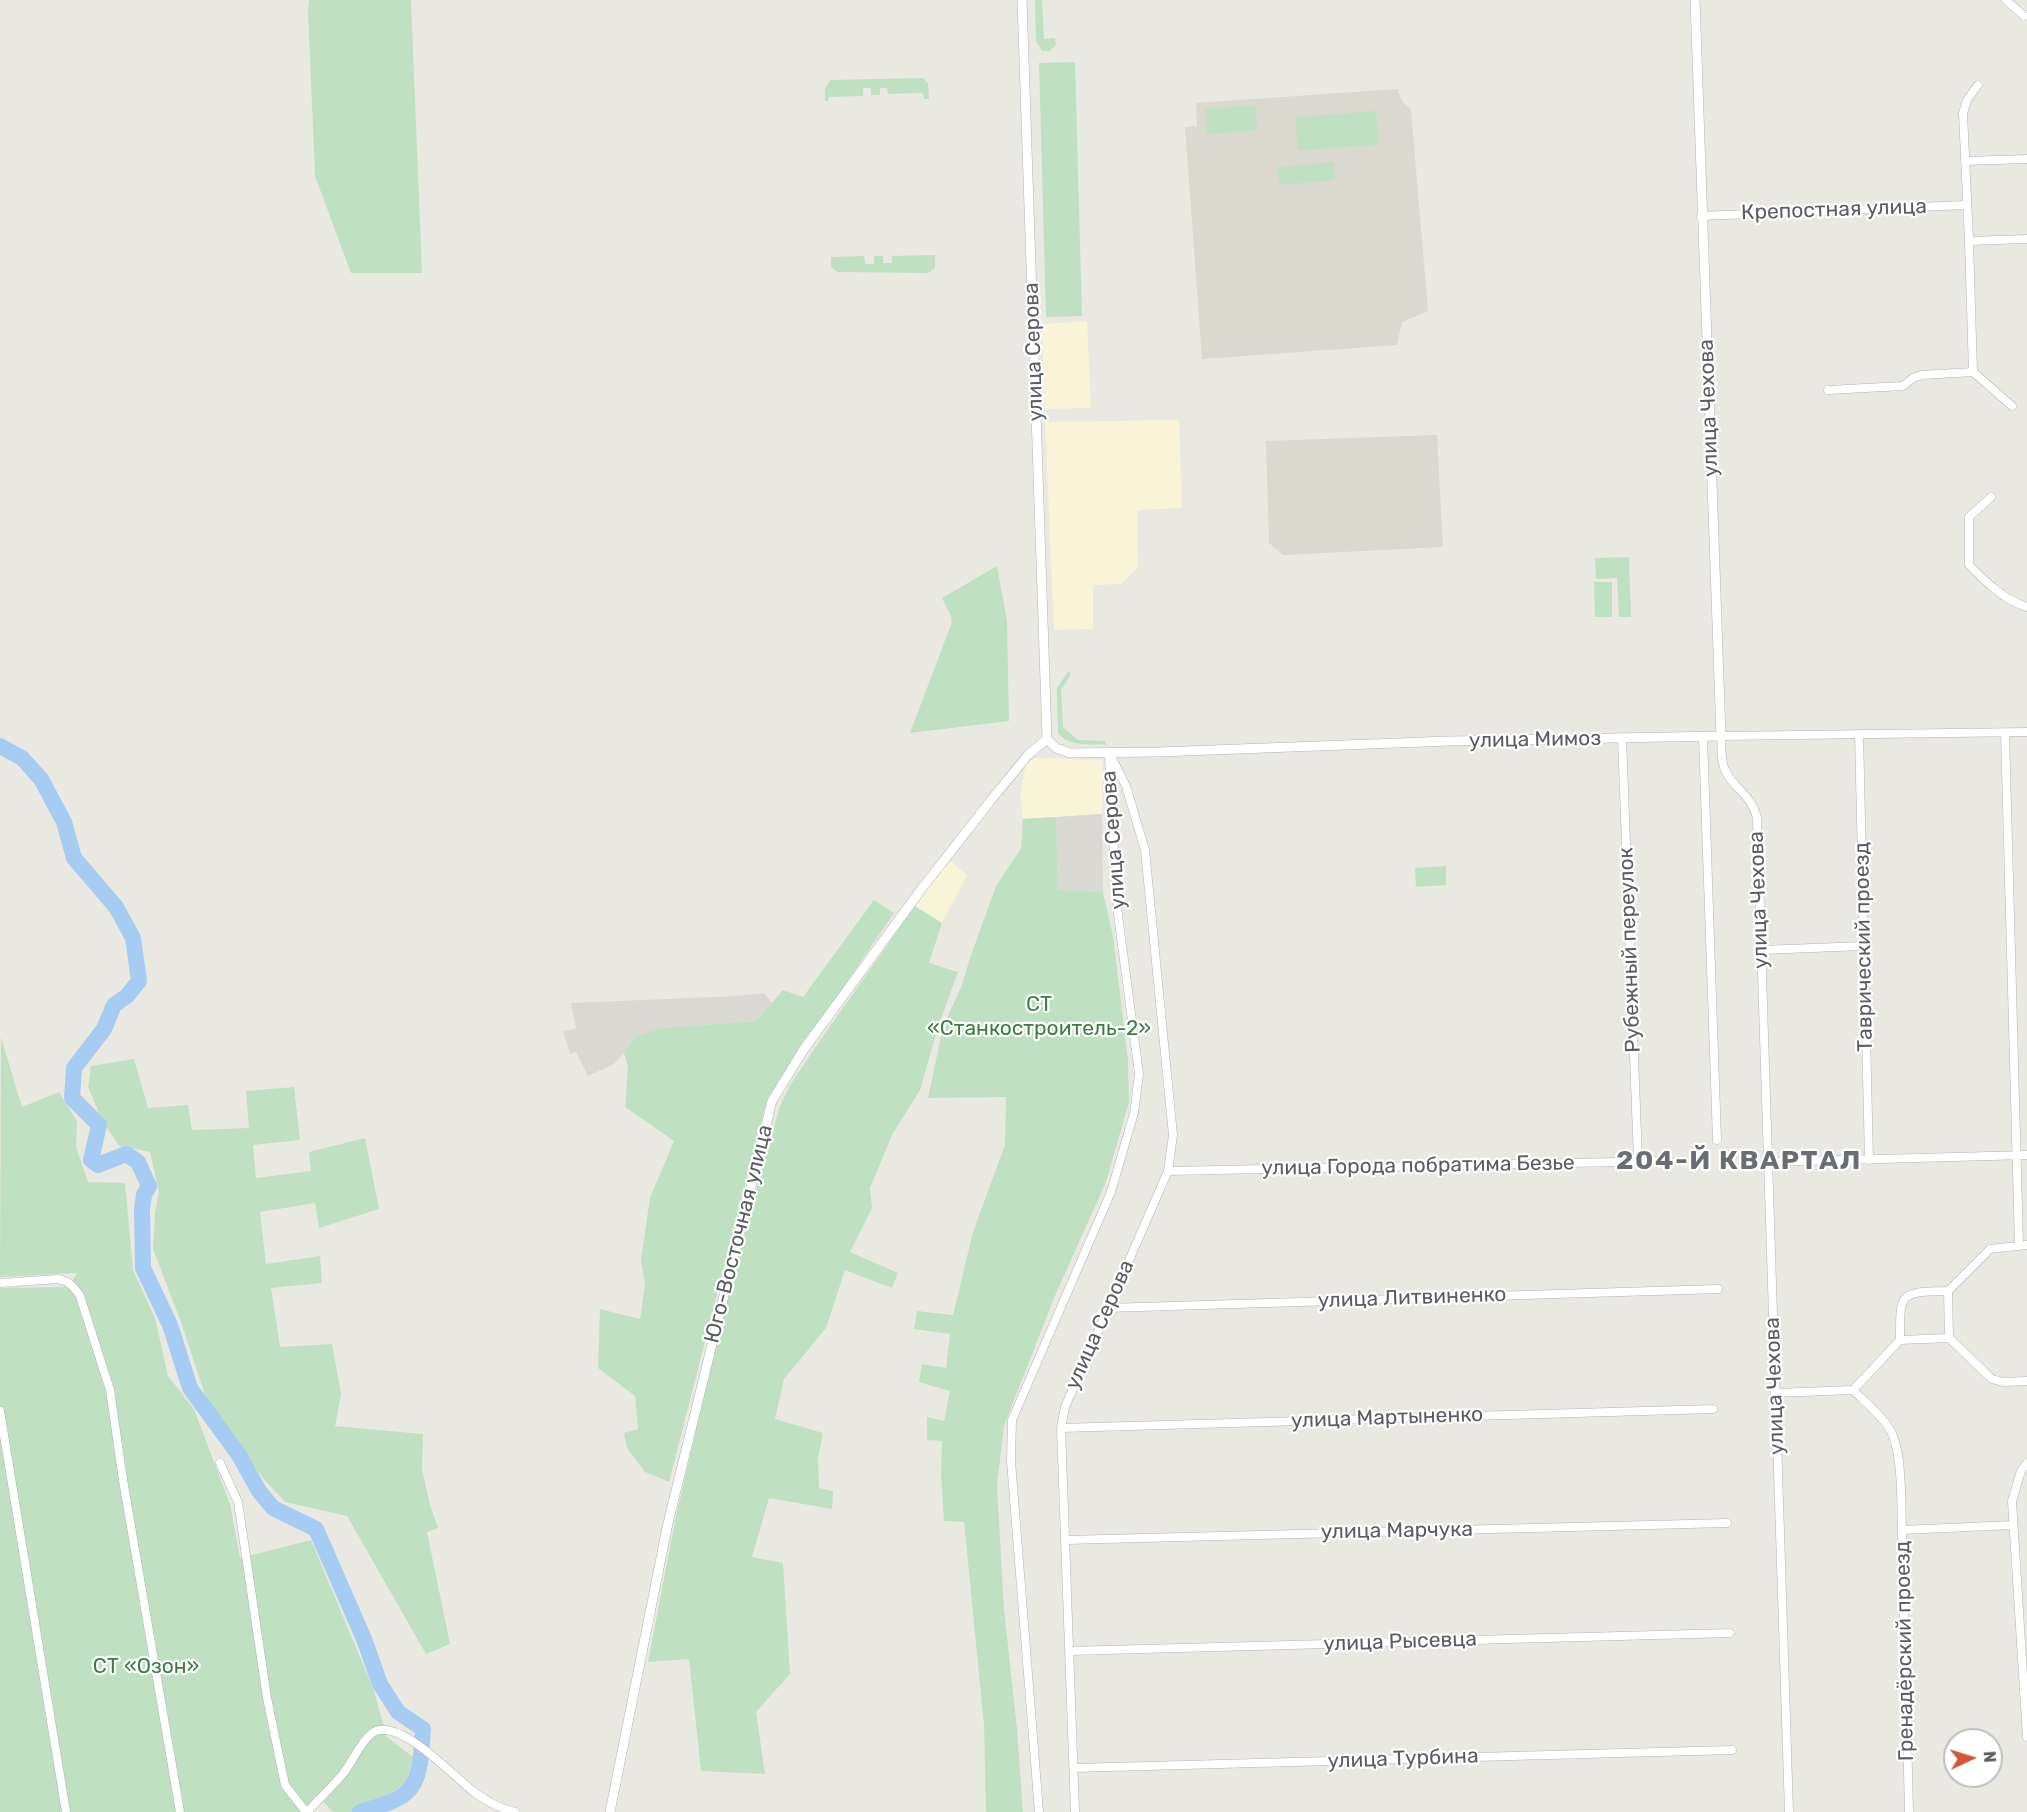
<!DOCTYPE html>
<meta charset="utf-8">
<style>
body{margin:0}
#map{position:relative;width:2027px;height:1812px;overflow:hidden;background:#eae9e1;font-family:Rubik,sans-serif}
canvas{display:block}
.north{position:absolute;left:1943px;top:1728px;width:60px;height:60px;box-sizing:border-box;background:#fff;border:2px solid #bdbebf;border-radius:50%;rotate:86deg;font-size:16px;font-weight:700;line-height:24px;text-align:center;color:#595c60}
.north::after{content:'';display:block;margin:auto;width:21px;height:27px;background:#d4553e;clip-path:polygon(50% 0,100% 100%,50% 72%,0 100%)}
</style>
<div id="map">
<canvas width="2027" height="1812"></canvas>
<div class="north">N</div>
</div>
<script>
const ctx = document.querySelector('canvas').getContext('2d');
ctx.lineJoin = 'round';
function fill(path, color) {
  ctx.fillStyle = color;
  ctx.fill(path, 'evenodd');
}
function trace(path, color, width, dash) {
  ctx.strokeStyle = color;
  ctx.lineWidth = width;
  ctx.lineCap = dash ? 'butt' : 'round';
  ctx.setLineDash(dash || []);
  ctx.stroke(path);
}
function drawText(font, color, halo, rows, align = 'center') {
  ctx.font = font + ' Rubik,sans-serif';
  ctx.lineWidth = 4.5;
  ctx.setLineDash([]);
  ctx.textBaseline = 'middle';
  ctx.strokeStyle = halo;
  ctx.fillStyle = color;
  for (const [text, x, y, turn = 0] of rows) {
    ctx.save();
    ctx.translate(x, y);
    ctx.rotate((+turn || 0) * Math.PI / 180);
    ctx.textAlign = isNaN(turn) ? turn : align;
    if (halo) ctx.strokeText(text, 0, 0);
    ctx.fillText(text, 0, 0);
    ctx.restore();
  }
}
const commercial = new Path2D(`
 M1087,321L1091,408L1045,409L1042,324Z
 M1179,420L1182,508L1137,510L1138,567L1121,584L1093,585V629L1054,630L1045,422Z
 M1035,758L1102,760V814L1023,819L1020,797L1026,764Z
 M949,860L967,875L942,923L915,906Z`);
const industrial = new Path2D(`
 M1102,814L1103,892L1058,890L1056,817Z
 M764,993L772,1003L756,1021L661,1028L634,1038L624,1053L614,1064L588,1076L576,1052L570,1054L563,1031L576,1029L571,1003L737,996Z`);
const education = new Path2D(`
 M1397,89L1402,101L1411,110L1428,311L1402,322L1397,345L1202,359L1185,127L1197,126L1196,103Z
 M1437,435L1443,547L1283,555L1269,543L1266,441Z`);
const green = new Path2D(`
 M309,0H411L422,273H351L315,176L308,10Z
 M1035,0H1042L1044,39L1055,38L1056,45L1049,51H1042L1036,41Z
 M1075,62L1082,316L1046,317L1039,63Z
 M923,78L928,83L929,99H924L923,93L888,94L887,88H880V95H871V88H863V96L829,97L828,101H825V89L830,80Z
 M1256,105L1257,130L1207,134L1205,109Z
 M1376,111L1379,145L1298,150L1295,117Z
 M1334,162L1335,180L1279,185L1277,167Z
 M935,255V268L928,273L837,272L831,267V257L864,256L865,264H874V256H883V263H892V256Z
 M1629,557L1631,617H1619L1617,578L1596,579L1595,558Z
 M997,566L1007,621L1009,721L910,733L952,622L951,616L942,598Z
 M1594,582H1612V617H1595Z
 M1070,672V676L1061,690L1063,727L1078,740L1105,741L1106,745C1090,744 1069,747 1058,733L1057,688L1067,673Z
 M1056,817L1058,890L1103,892L1113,936L1128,1060L1129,1102L1106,1182L1054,1298L1004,1426L997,1486L1004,1609L1017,1729L1023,1812H986L984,1725L964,1522L944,1521L941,1474L942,1441L927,1440V1417L944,1421L950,1391L919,1382L922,1364L946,1368L950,1334L914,1329L917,1311L953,1315L973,1232L1005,1145L1006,1097L928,1098L943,1027L962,985L970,958L996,886L1021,848L1023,819Z
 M1446,866V885L1416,887L1415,868Z
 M874,900L894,913L816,1027L803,1041L767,1100L669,1482L645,1472L627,1448L624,1433L638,1429L635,1396L598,1368L600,1309L640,1319L645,1285L641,1260L650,1198L674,1141L625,1107L628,1067L624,1053L634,1038L660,1028L756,1021L783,990L803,997Z
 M915,906L942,923L929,963L958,972L938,1027L920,1090L892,1135L870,1188L872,1208L850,1252L898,1273L892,1288L845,1270L826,1328L784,1379L775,1419L823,1433L818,1458L819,1488L833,1491L832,1509L769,1498L752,1557L783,1563L790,1674L756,1712L765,1774L701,1771L689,1659L648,1662L675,1521L715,1348L762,1167L780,1106L790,1085L821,1039Z
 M1,1037L22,1107L59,1092L77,1121L76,1147L88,1182L125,1183L133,1270L155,1318L168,1376L194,1409L230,1504L240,1558L311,1540L373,1688L387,1737L413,1757L407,1782L386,1797L352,1812H333L317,1795L301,1812H0V1288L69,1287L77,1273L0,1277Z
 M134,1059L148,1108L188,1105L192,1130L249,1128L246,1091L294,1087L300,1140L253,1145L256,1178L311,1171L309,1152L365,1138L379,1209L319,1228L315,1203L260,1212L266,1264L320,1256L322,1283L271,1288L280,1347L332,1344L341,1394L335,1426L423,1434L422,1469L430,1505L438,1528L427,1532L450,1644L426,1654L347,1516L285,1502L263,1478L207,1401L181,1322L153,1249L155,1212L159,1192L150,1152L119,1146L102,1120L88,1087L91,1066Z`);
const river = new Path2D(`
 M0,746L22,758L41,779L64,822L74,858L116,907L133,938L139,981L127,996L114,1005L104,1029L74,1068L72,1098L99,1125L91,1160L98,1165L126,1154L138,1162L149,1186L144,1195L142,1209L143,1268L170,1325L190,1388L239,1455L259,1491L273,1508L316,1529L364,1639L380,1684L398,1712L423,1729C419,1788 418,1796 360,1812`);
const minor = new Path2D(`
 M2006,0L2024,16
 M1978,85L1967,100L1963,113L1969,241L2027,239
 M1965,161L2027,159
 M1701,216L1967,205
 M1969,241L1973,372L2012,406
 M1828,390L1903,386L1913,378L1922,375L1973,372
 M1991,497L1969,517V565C1986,582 2004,600 2027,607
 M2005,733L2019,1245
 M1859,734L1869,1160
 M1703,737L1717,1140
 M1622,738L1638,1161
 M1761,950L1864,946
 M1768,1162L2027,1155
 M1168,1171L1669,1161
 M0,1283L59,1279C70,1282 74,1287 80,1296L110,1390L123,1480L180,1812
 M1948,1291L1949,1338
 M1107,1308L1718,1289
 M1900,1340L1949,1338L1992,1379L2003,1382L2027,1381
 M1853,1390C1865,1402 1880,1414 1889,1428C1903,1449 1901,1504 1902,1530
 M1775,1393L1853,1390L1900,1340C1900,1292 1899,1292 1948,1291L1990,1249L2027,1245
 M0,1411L66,1812
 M1061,1428L1713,1409
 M220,1463L238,1502L267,1698L285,1785L306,1812
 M2027,1463L2021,1471L2012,1501L2027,1737
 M1066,1540L1727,1523
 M1070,1651L1730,1633
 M1074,1768L1732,1750
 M307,1812C318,1800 331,1788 342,1775C353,1762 358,1745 371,1734C396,1713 454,1777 474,1792C485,1800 501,1809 515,1812
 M1039,1812L1011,1461L1012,1420L1111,1192L1134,1113L1139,1074L1117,907L1109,757
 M1075,1812L1061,1428L1065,1407L1168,1171L1173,1135L1145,850L1126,786L1109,752
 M1789,1812L1757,818C1751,793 1734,790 1725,770C1720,760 1722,747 1721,736L2027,732
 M1909,1812L1902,1530L2013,1525`);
const tertiary = new Path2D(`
 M1022,0L1047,739
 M1047,739L1056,748L1070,753L1159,752L1450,741L1721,736L1695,0
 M610,1812L668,1523L772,1101L804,1049L920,891L991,800L1028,755L1047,739`);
const streetNames = [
 ["Крепостная улица",1834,210,-2],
 ["улица Серова",1034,352,-92],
 ["улица Чехова",1709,408,-92],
 ["улица Мимоз",1535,740,-1],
 ["улица Серова",1114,840,-94],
 ["улица Чехова",1759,900,-92],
 ["Таврический проезд",1864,947,-91],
 ["Рубежный переулок",1630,950,-92],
 ["улица Города побратима Безье",1418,1166,-1],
 ["Юго-Восточная улица",739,1234,-76],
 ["улица Литвиненко",1412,1298,-2],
 ["улица Серова",1100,1325,-66],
 ["улица Чехова",1775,1386,-92],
 ["улица Мартыненко",1387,1418,-2],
 ["улица Марчука",1397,1531,-1],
 ["улица Рысевца",1400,1642,-2],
 ["Гренадёрский проезд",1905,1651,-91],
 ["улица Турбина",1403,1759,-2]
];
const parkNames = [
 ["СТ",1039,1005],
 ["«Станкостроитель-2»",1039,1029],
 ["СТ «Озон»",146,1667]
];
const districtNames = [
 ["204-Й КВАРТАЛ",1739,1161]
];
fill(commercial, '#f9f4d7');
fill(industrial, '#d9d8d3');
fill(education, '#dad8cf');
fill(green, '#c0e0c2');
trace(river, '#a7ccf4', 16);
trace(minor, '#b1b3b7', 9);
trace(tertiary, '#b1b3b7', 10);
trace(minor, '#fff', 8);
trace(tertiary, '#fff', 9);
drawText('21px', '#595c60', '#fff', streetNames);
drawText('21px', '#3d7b45', '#fff', parkNames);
ctx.letterSpacing = '1.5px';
drawText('bold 27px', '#6a6d72', '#fff', districtNames);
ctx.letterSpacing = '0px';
</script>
